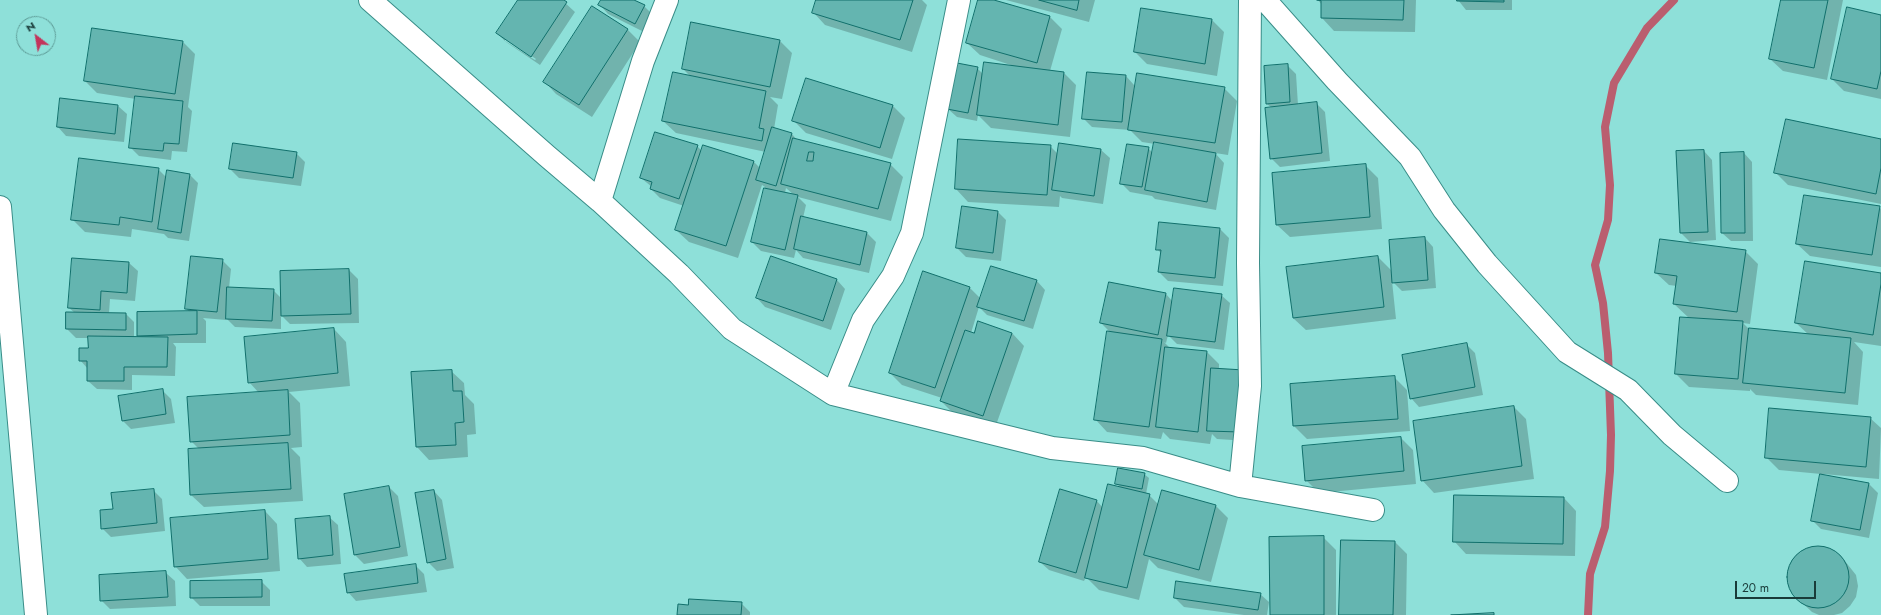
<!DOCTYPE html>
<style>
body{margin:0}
#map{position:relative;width:1881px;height:615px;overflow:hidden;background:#8ee0d9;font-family:Jost,sans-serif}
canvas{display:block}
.north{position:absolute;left:16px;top:16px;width:40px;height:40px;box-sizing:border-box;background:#8ee0d9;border:1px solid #5f9e99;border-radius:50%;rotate:329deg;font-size:11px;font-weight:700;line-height:16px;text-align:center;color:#193b39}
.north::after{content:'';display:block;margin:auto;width:14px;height:18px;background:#c3345b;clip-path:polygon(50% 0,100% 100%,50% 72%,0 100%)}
.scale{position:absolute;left:1735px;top:581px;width:81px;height:18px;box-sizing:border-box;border:2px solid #193b39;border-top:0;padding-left:5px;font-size:12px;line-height:14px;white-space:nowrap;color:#193b39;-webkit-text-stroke:3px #8ee0d9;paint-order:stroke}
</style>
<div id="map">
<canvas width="1881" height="615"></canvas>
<div class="north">N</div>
<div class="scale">20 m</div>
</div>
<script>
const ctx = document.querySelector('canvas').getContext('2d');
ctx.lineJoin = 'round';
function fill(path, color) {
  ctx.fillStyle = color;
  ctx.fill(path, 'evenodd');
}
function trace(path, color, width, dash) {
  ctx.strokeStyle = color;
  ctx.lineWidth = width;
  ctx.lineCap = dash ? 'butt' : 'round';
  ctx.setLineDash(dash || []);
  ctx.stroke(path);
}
const shadow = new Path2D(`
 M519,0H562L575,12L540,65L506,42L497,33ZM505,39L536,59L535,60L505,41Z
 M602,0H632L644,6L653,15L644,32L608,14L600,5Z
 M817,0H922L927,5L912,52L825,25L813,12Z
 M979,0H990L1050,17L1062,29L1050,71L1064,73L1076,85L1070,137L991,128L978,115L977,121L957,117L948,109L977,68L983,74L1020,68L980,55L967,43Z
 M1006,0H1095L1089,22Z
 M1318,0H1416L1415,32L1334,31L1322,18V5Z
 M1458,0H1512V10H1466Z
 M1782,0H1843L1827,80L1783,71L1770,59Z
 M592,7L628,30L640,42L592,117L556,94L544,81Z
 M1881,16V99L1844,91L1832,79Z
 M1212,20L1224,32L1217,76L1147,64L1135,52Z
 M780,41L792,53L782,99L770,97L778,105L774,129L792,134L797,140L890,164L903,177L891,221L798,197L806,205L803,218L867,233L876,242L869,273L803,258L796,250L794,258L761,251L752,242L765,187L762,185L738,258L689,242L676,230L684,206L660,198L651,189L652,187L641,178L697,146L702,151L753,161L761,169L766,152L676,133L663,121L691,77L683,69ZM786,188L794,195L785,193Z
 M183,42L195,54L188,107L192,111L187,152L172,151L171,160L139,156L130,147L136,99L97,93L85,81Z
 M1287,65L1296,74L1298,105L1316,103L1325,112L1330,161L1280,167L1271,158L1272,108L1267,104Z
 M1126,76L1134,85V93L1224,88L1237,101L1228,155L1215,153L1224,163L1216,210L1155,199L1152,196L1130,192L1121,183L1148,148L1153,153L1155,144L1142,142L1130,130L1092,127L1083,118Z
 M61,99L118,106L127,114L124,142L66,136L58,127Z
 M893,106L905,118L892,159L806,133L793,120Z
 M1881,140V204L1788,185L1775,172Z
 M1050,146L1058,154L1101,150L1110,158L1103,204L1062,198L1060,196L1059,207L968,202L956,189Z
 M1704,151L1712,160L1716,240L1690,242L1681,233L1678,152Z
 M296,153L305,162L301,186L239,178L230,169Z
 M1744,153L1752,162L1753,241H1731L1722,233Z
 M1365,165L1378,178L1382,229L1290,237L1277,225Z
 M158,169L167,178L190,175L198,183L189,241L168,238L164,234L132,229L131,237L85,232L72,219Z
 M1879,207L1881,209V267L1810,256L1797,244Z
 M998,212L1006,220L1001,261L966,257L957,248Z
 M1220,229L1229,238L1223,286L1168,281L1159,272L1162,254L1157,249Z
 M1425,238L1433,247L1436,288L1402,291L1392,281L1396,319L1306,330L1293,318L1378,257L1392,271Z
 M1745,251L1758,264L1750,324L1743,323L1749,329L1809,335L1796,323L1881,274V346L1854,342L1863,352L1858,405L1756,395L1750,389V391L1689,387L1676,374L1689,318L1674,304L1677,286L1669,285L1656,273Z
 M771,257L837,280L845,289L831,330L765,307L757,298Z
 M222,260L231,269L229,288L273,290L281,298L349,270L358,279L359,323L290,324L281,315V329L235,327L226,318V320L203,318L206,321V343H173L176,347L175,376L132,375V390L97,389L88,381V369L80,360L89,349V338H76L67,329L75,313L69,308L129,263L138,271L135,301L110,299L109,313L126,314L134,322V338H141L138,335L189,312L186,308Z
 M1037,281L1045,290L1033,329L987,315L979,307L971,333H1012L1024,346L995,428L954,414L941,401L942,398L902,385L890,373L969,287L981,299Z
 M1166,294L1173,302L1221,295L1230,303L1224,350L1177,344L1168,335L1166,343L1164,342L1170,348L1207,352L1219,364V369L1248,441L1217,439L1212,434L1210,444L1170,439L1163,432L1161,439L1107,432L1095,419L1111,333L1101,323Z
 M334,329L346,342L350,386L289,392L300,403L302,447L291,448L300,457L303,501L204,507L191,495L199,449L191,441L259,393L249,382Z
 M1466,344L1475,353L1483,395L1419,407L1411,398Z
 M451,371L464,383L465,395L474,404L476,434L467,435L468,457L429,460L417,447L412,373Z
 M1394,377L1407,390L1410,431L1307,439L1294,426L1291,385Z
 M162,390L171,399L175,423L131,429L123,421Z
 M1514,407L1526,419L1534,479L1434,493L1422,480Z
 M1870,418L1881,428L1879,479L1823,474L1822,475L1869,484L1878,493L1869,538L1821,529L1812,520L1821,474L1779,470L1766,457Z
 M1401,438L1413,450L1416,484L1319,493L1306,480Z
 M1144,474L1149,478L1146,494L1149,495L1159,505L1163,491L1216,506L1228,518L1211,582L1158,568L1149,559L1139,600L1099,590L1086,577L1084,581L1049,570L1040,562L1097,501L1103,508L1121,488L1116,483Z
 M389,487L398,496L408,556L364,564L355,555L345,495Z
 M153,490L162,499L165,531L111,537L102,528L114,510Z
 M434,491L442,500L454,568L437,571L428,562Z
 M1564,498L1576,511L1575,556L1466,554L1454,541Z
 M265,511L277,524L280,571L187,579L175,566Z
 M329,517L338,525L341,564L307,567L299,558Z
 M1323,537L1336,550V615H1271Z
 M1395,542L1407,554L1406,615H1340Z
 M1821,546L1832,550L1841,556L1856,575L1858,586L1856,597L1850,606L1842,613L1834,615H1819L1812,612L1795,596L1790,588L1789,569L1793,560L1800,553L1810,548Z
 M415,565L424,574L427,592L356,601L348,592Z
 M166,573L175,581L176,606L110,609L101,600Z
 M261,581L270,590V606H200L191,597Z
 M1260,594L1269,602L1267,615H1244L1184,607L1175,598Z
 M741,603L750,612V615H678Z`);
const stream = new Path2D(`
 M1588,615L1590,574L1605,527L1610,471L1611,435L1608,353L1603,303L1595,265L1608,220L1610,185L1605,127L1614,83L1647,28L1674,0`);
const building = new Path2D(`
 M518,0H564L567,2L531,57L496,33Z
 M601,0H634L645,5L635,24L598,5Z
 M816,0H913L900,40L812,13Z
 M978,0H994L1050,16L1037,63L966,43Z
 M1039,0H1079L1077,10Z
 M1317,0H1404L1403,20L1321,18V1Z
 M1457,0H1504V2L1457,1Z
 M1781,0H1828L1814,68L1769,59Z
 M592,6L628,29L579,105L543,82Z
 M1847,7L1881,15V71L1877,89L1831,79Z
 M1141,8L1212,19L1205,64L1134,52Z
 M691,22L780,40L770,87L682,69Z
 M92,28L183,41L175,94L84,81Z
 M984,62L1064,72L1058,125L977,115Z
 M957,63L978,67L968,113L947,109Z
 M1288,64L1290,102L1266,104L1264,66Z
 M673,72L766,91L759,128L764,129L762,141L662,121Z
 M1087,72L1126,75L1122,122L1082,119Z
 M1137,73L1225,87L1215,143L1128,130Z
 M806,78L893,105L880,148L792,121Z
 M135,96L183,101L179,144L164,143L163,151L129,148Z
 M60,98L118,105L115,134L57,127Z
 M1317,102L1322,153L1270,159L1265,108Z
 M1786,119L1881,139V168L1876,194L1774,173Z
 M772,127L792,133L776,186L756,180Z
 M655,132L698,145L679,199L650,189L652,182L640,178Z
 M793,138L891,163L878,209L781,184ZM809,152H814L813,161H807Z
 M958,139L1051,145L1047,195L955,189Z
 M1154,142L1216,153L1207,202L1145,190Z
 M233,143L297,152L293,178L229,169Z
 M1059,143L1101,149L1094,196L1052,190Z
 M1127,144L1149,147L1142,187L1120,184Z
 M703,145L754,161L726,246L675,230Z
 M1704,150L1708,232L1680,233L1676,151Z
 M1744,152L1745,233H1721L1720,153Z
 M79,158L159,168L152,222L120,217L119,225L71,220Z
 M1366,164L1370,217L1276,225L1272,173Z
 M167,170L190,174L181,233L158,229Z
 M764,188L798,195L785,250L751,242Z
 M1804,195L1880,206L1872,255L1796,244Z
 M962,206L998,211L993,253L956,248Z
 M801,216L867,232L860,265L794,249Z
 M1159,222L1220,228L1215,278L1158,272L1161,250H1156Z
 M1425,237L1428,280L1392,283L1389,240Z
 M1660,239L1746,250L1737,312L1673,304L1677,276L1655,273Z
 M191,256L223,259L217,312L185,309Z
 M771,256L837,279L823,321L756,298Z
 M1378,256L1384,307L1293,318L1286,267Z
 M72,258L129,262L127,293L101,291L100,310L68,308Z
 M1805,261L1881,273V284L1873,335L1795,323Z
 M991,266L1037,280L1024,321L977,307Z
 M349,269L351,314L281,316L280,271Z
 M923,271L970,287L935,388L889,373Z
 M1109,282L1166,293L1158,335L1100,323Z
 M227,287L274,289L272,321L226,319Z
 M1174,288L1222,294L1215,342L1167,336Z
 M197,311V334L137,336V312Z
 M66,312L126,313V330L66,329Z
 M1680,317L1743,321L1738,379L1675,374Z
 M978,321L1012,333L983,416L940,401L965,330L974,333Z
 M334,328L338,373L248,383L244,337Z
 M1749,328L1851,338L1845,393L1743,383Z
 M1107,331L1162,339L1149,427L1094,420Z
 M88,336L168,337L167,367H124V381H87V361H79V348H88Z
 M1467,343L1475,387L1410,399L1402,355Z
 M1165,347L1207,351L1198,432L1156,427Z
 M1211,368L1244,370L1240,432L1207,431Z
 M452,370L453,391H462L464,422L455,423L456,445L416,447L411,372Z
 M1395,376L1398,419L1293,426L1290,384Z
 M163,389L166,414L122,421L118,396Z
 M288,390L290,435L190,442L187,397Z
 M1514,406L1522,466L1421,481L1413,421Z
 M1769,408L1871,417L1866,467L1765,458Z
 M1401,437L1404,471L1305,481L1302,446Z
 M288,443L291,489L190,495L188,449Z
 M1118,468L1145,473L1142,489L1115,484Z
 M1820,474L1869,483L1860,530L1811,521Z
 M1108,484L1150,494L1127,588L1085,578Z
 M389,486L400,547L354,555L344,494Z
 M154,489L157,523L101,529L100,510L113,509L111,493Z
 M1060,489L1097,500L1076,573L1039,562Z
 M434,490L446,559L427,563L415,493Z
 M1162,490L1216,505L1199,570L1144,555Z
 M1454,495L1564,497L1563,544L1453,542Z
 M265,510L268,559L174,567L170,518Z
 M330,516L333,555L298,559L295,519Z
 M1324,536V615H1270L1269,537Z
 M1341,540L1395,541L1393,615H1339Z
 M1787 577a31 31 0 1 1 62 0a31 31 0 1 1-62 0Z
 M416,564L418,583L347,593L344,574Z
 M166,571L168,597L100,601L99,575Z
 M262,580V597L190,598V581Z
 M1176,581L1261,593L1258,610L1174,598Z
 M689,599L742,602L741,615H677L678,604L688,605Z
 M1494,613V615H1451Z`);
const minor = new Path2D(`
 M370,0L547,156L600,201L679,274L732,329L833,394L1052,448L1143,458L1240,486L1373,510
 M1265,0L1337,81L1410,157L1444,210L1487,264L1567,352L1628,390L1672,435L1727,481
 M600,201L643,61L667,0
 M833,394L863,320L893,276L912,233L959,0
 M1240,486L1250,386L1248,263L1250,0`);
const primary = new Path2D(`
 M0,207L36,615`);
fill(shadow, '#0003');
trace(stream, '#ba5e6f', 8);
fill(building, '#64b5b0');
trace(building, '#116f6b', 1);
trace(minor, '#398d88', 24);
trace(primary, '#398d88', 24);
trace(minor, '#fff', 22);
trace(primary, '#fff', 22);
</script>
